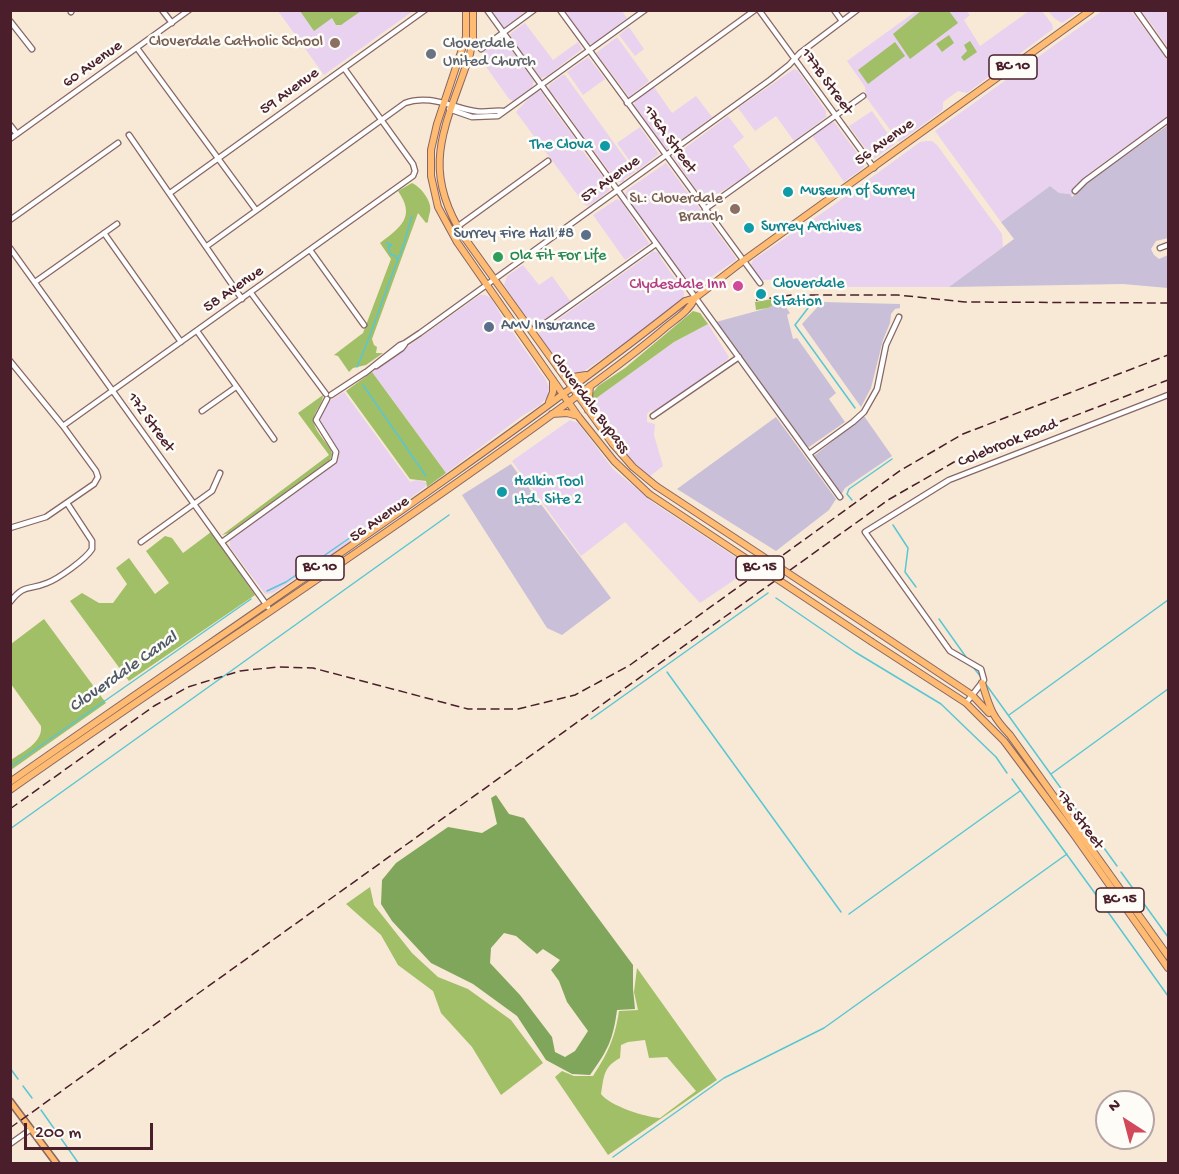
<!DOCTYPE html>
<style>
body{margin:0}
#map{position:relative;width:1179px;height:1174px;overflow:hidden;background:#f7e9d5;font-family:"Gochi Hand",sans-serif}
canvas{display:block}
.frame{position:absolute;inset:0;border:12px solid #4a1f2b;pointer-events:none}
.north{position:absolute;left:1095px;top:1090px;width:60px;height:60px;box-sizing:border-box;background:#fdfcf7;border:2px solid #b5a4a5;border-radius:50%;rotate:324deg;font-size:16px;font-weight:700;line-height:24px;text-align:center;color:#4a1f2b}
.north::after{content:'';display:block;margin:auto;width:21px;height:27px;background:#d1495b;clip-path:polygon(50% 0,100% 100%,50% 72%,0 100%)}
.scale{position:absolute;left:24px;top:1123px;width:129px;height:27px;box-sizing:border-box;border:3px solid #4a1f2b;border-top:0;padding-left:8px;font-size:18px;line-height:21px;white-space:nowrap;color:#4a1f2b;-webkit-text-stroke:4px #fdfcf7;paint-order:stroke}
</style>
<div id="map">
<canvas width="1179" height="1174"></canvas>
<div class="frame"></div>
<div class="north">N</div>
<div class="scale">200 m</div>
</div>
<script>
const ctx = document.querySelector('canvas').getContext('2d');
ctx.lineJoin = 'round';
function fill(path, color) {
  ctx.fillStyle = color;
  ctx.fill(path, 'evenodd');
}
function trace(path, color, width, dash) {
  ctx.strokeStyle = color;
  ctx.lineWidth = width;
  ctx.lineCap = dash ? 'butt' : 'round';
  ctx.setLineDash(dash || []);
  ctx.stroke(path);
}
function drawText(font, color, halo, rows, align = 'center') {
  ctx.font = font + ' "Gochi Hand",sans-serif';
  ctx.lineWidth = 5;
  ctx.setLineDash([]);
  ctx.textBaseline = 'middle';
  ctx.strokeStyle = halo;
  ctx.fillStyle = color;
  for (const [text, x, y, turn = 0] of rows) {
    ctx.save();
    ctx.translate(x, y);
    ctx.rotate((+turn || 0) * Math.PI / 180);
    ctx.textAlign = isNaN(turn) ? turn : align;
    if (halo) ctx.strokeText(text, 0, 0);
    ctx.fillText(text, 0, 0);
    ctx.restore();
  }
}
const built = new Path2D(`
 M278,11H413L324,75Z
 M490,11H526L505,27L501,26Z
 M565,11H622L627,18L595,43L589,44Z
 M916,11H966L970,15L964,20L980,46L1029,11H1042L1052,24L1053,29L967,93L958,91L943,102V110L899,142L866,97L865,87L847,61Z
 M1048,11H1080L1062,23L1054,18Z
 M1102,11H1131L1168,60V116L1088,174L1071,196L1069,194L1059,193L1050,186L1001,222L935,131Z
 M1141,11H1168V48L1153,26Z
 M525,23L553,60L578,42L582,49L547,76L541,78L510,37L511,33Z
 M629,27L644,49L635,56L619,35Z
 M617,37L649,81L629,97L596,53Z
 M499,40H504L534,81L532,87L513,101L509,99L482,61V55L484,50Z
 M588,57L605,79L583,95L567,72Z
 M794,69L798,71L826,111V117L794,141L776,116L755,131L738,108Z
 M563,75H565L635,172L624,179V182H617L586,140L582,138L580,132L557,99L548,91L550,84Z
 M654,87L672,113L696,96L712,117L669,149H666L634,105L635,101Z
 M539,91L542,92L547,101L580,145L581,149L610,186L609,191L589,206L585,205L516,112L532,95Z
 M872,111L895,144L875,158L871,156L849,126Z
 M728,116L744,137L733,146L752,172L705,202L673,157Z
 M832,122L835,123L865,164L863,168L844,182L811,134Z
 M640,127L659,154L637,171L617,143Z
 M926,141H932L937,145L1002,234L1003,247L949,287H800L799,282L783,283V279L763,280L759,278L751,265L753,260L831,207L920,142Z
 M666,163L736,258V260L695,288L689,285L685,277L625,196L627,190Z
 M617,199L621,201L649,243L648,245L645,246L625,260L593,215Z
 M652,251L659,253L661,259L684,291V297L637,334L583,372L573,374L565,371L538,334L650,254Z
 M523,265L539,285L552,276L571,302L534,329L504,285L507,276Z
 M480,295H485L491,298L502,317L546,380L549,387L548,396L540,405L522,416L446,473L372,372Z
 M708,324L729,357L727,360L659,409L650,411L647,414V422L655,424L654,435L663,466L649,477L620,447L591,402L674,342Z
 M344,392L410,482L417,480L425,482L427,483L425,487L366,532L273,593L265,594L230,547V540L338,460L339,451L321,426L320,417L328,402Z
 M570,420L578,423L613,469L655,504L752,568L700,603L625,522L581,556L512,461Z`);
const industrial = new Path2D(`
 M1168,125V238L1156,241L1151,249L1154,255L1159,259L1168,255V288L1123,284L949,287L1014,239L1001,222L1050,186L1059,193L1070,194L1072,197L1090,181Z
 M784,299L787,304L785,306L790,313L787,315L793,339L797,338L836,393L829,399L845,422L809,447L805,446L716,322L768,308Z
 M822,302L900,304V308L895,309L891,314L890,323L883,340L871,388L861,407L802,324Z
 M864,416L892,456L845,488L841,495L816,461L814,456Z
 M776,417L836,499L829,510L776,551L677,489Z
 M511,464L611,598L562,635L547,628L462,495Z`);
const green = new Path2D(`
 M922,10L949,11L958,23L910,59L893,34Z
 M300,11H361L341,25H336L332,18L314,31Z
 M949,35L954,43L942,52L936,44Z
 M970,41L977,52L964,61L961,57L967,51L964,45Z
 M895,42L905,56L868,84L858,70Z
 M412,183C420,186 433,202 430,212C429,216 428,219 428,222L426,223L418,213L372,339L374,345L377,347L376,353H383L366,365L353,368L349,372L338,356L334,355L363,333L391,259L380,243C401,227 416,217 398,191Z
 M784,297V299L768,308L756,310L755,302Z
 M693,311L700,313L708,324L674,342L591,402L592,394L598,386L625,368Z
 M372,372L446,473L427,487L426,481L410,479L346,391Z
 M323,395C323,401 319,406 316,412C308,426 324,438 331,450L332,454L330,460L229,533L222,535L329,455L298,413Z
 M211,532L255,595L129,681L70,601L82,593L99,603H113L127,584L116,568L129,558L155,594L169,583L146,551L165,536L172,538L183,553Z
 M44,619L106,703L11,770V760C22,752 43,743 41,726L11,684V644Z
 M370,887L374,905L412,953L438,977L468,989L511,1020L543,1063L501,1095L472,1047L441,1013L433,991L398,965L381,935L346,904Z
 M637,968L717,1080L608,1155L555,1077L562,1071L574,1076H593C608,1053 615,1038 619,1011L638,1010L634,992ZM645,1040L649,1058L667,1057L696,1091L660,1118C645,1117 610,1106 601,1094C604,1077 603,1067 620,1058L621,1045L628,1042Z`);
const forest = new Path2D(`
 M496,795L509,814L524,818L633,965V989L635,1009L617,1010C613,1040 608,1050 590,1075L572,1074L546,1060L517,1016L473,984L431,963L392,921L381,904L382,880L396,863L448,827L482,833L497,824L491,798ZM504,933L516,936L537,954L543,949L560,960L551,970L559,981L567,1002L588,1031L575,1051L565,1057L555,1052L552,1037L520,995L490,963L491,948Z`);
const stream = new Path2D(`
 M386,243L392,245L388,247L391,255L396,256L397,259
 M815,299L795,325L855,408
 M357,367C374,329 385,290 401,252C406,240 408,227 412,216
 M363,385L426,476
 M852,500L847,494L849,489L892,459
 M893,525L908,548L905,572L916,587
 M267,591L286,582L364,528
 M776,598L855,652L941,704L996,757L1007,773
 M939,619L966,657
 M973,667L981,677
 M667,672L841,912
 M985,683L1117,866
 M1009,715L1168,600
 M591,719L768,593
 M10,767L251,599
 M1051,774L1168,689
 M1012,779L1102,903
 M10,829L449,515
 M1121,872L1168,937
 M1108,912L1168,996
 M849,914L1020,791
 M10,1068L18,1079
 M23,1086L32,1098
 M10,1108L11,1107
 M41,1110L79,1164
 M613,1157L724,1078L824,1028L1067,854`);
const minor = new Path2D(`
 M162,10L172,23
 M487,10L840,497
 M560,10L760,283
 M759,10L874,168
 M834,10L842,21
 M1136,10L1168,55
 M71,12L72,10
 M10,21L32,49
 M137,48L256,210
 M481,49L534,10
 M627,103L755,10
 M449,109L472,117L498,116L645,10
 M10,125L17,134
 M129,135L242,299
 M10,139L189,10
 M1075,191L1085,181L1168,120
 M170,193L425,10
 M705,209L863,96
 M10,220L118,143
 M457,227L548,161
 M104,233L181,342
 M207,246L405,103C429,94 451,107 474,111C484,113 493,110 503,111
 M10,248L268,607
 M1160,248L1168,245
 M310,250L364,325
 M35,282L117,224
 M251,293L326,394
 M540,327L656,244
 M197,331L274,439
 M10,361L63,426L96,471L98,477L94,484L46,517L10,528
 M376,366L402,348L405,344
 M365,373L400,345L405,343L420,333L770,80L789,65L800,53L857,10
 M331,395L366,372
 M202,411L236,387
 M653,416L739,357
 M63,426L413,176L415,171L413,164L344,68
 M809,454L853,422L864,412L877,389L886,345L899,317
 M141,542L212,491L220,473
 M222,542L334,461L336,452L316,420L327,399
 M10,602C25,583 28,591 47,583C58,579 86,559 92,549V541L67,503
 M966,703L984,680L981,669L950,651L865,532L949,480L1168,395
 M10,1144L31,1129`);
const major = new Path2D(`
 M10,1101L57,1164`);
const highway = new Path2D(`
 M466,10V37L437,124L431,150V176L438,207L457,242L578,416L614,461L649,494
 M473,10V39L470,54C447,125 418,166 464,237L612,443L633,467L656,486
 M564,375L573,377L586,375
 M549,402L553,392V380
 M588,410L590,386
 M552,414L567,413L578,416
 M879,633L972,695L989,713
 M872,642L966,703L1004,741L1072,832L1168,968
 M982,683C990,708 991,715 1010,735L1168,956
 M10,782C236,623 468,472 685,301L695,298L743,261L1091,10
 M10,790C196,659 387,536 569,402C602,377 635,354 666,327C677,318 689,311 695,298`);
const rail = new Path2D(`
 M756,300L792,295H898L965,302L1168,303
 M10,809L154,706L188,687L240,671L277,667L313,668L468,709H518L575,695L630,665L901,470L963,434L1168,355
 M10,1128L888,500L954,462L1168,380`);
const highwayBridge = new Path2D(`
 M656,486L879,633
 M649,494L872,642`);
const markers = [
 [335,43,6,"#8d6e63"],
 [431,54,6,"#6b7280"],
 [605,146,6,"#0f9aa8"],
 [788,192,6,"#0f9aa8"],
 [735,209,6,"#8d6e63"],
 [749,228,6,"#0f9aa8"],
 [586,235,6,"#5c6f8a"],
 [498,257,6,"#2e9e5b"],
 [738,286,6,"#d1479c"],
 [761,294,6,"#0f9aa8"],
 [489,327,6,"#5c6f8a"],
 [502,492,6,"#0f9aa8"]
];
const shields = [
 [1013,67,48],
 [320,568,48],
 [760,568,48],
 [1120,900,48]
];
const shieldNames = [
 ["BC 10",1013,67],
 ["BC 10",320,568],
 ["BC 15",760,568],
 ["BC 15",1120,900]
];
const educationNames = [
 ["Cloverdale Catholic School",323,43],
 ["SL: Cloverdale",723,200],
 ["Branch",723,218]
];
const worshipNames = [
 ["Cloverdale",443,45],
 ["United Church",443,63]
];
const streetNames = [
 ["60 Avenue",93,65,-36],
 ["177B Street",826,82,54],
 ["59 Avenue",290,92,-36],
 ["176A Street",669,140,54],
 ["56 Avenue",885,143,-36],
 ["57 Avenue",611,180,-36],
 ["58 Avenue",234,290,-35],
 ["Cloverdale Bypass",589,404,53],
 ["172 Street",150,423,54],
 ["Colebrook Road",1008,444,-22],
 ["56 Avenue",380,520,-35],
 ["176 Street",1079,820,54]
];
const cultureNames = [
 ["The Clova",593,146,"right"],
 ["Museum of Surrey",800,192],
 ["Surrey Archives",761,228],
 ["Cloverdale",773,285],
 ["Station",773,303],
 ["Halkin Tool",514,483],
 ["Ltd. Site 2",514,501]
];
const serviceNames = [
 ["Surrey Fire Hall #8",574,235],
 ["AMV Insurance",501,327,"left"]
];
const leisureNames = [
 ["Ola Fit For Life",510,257]
];
const hotelNames = [
 ["Clydesdale Inn",726,286]
];
const waterNames = [
 ["Cloverdale Canal",124,673,-35]
];
fill(built, '#e8d2ef');
fill(industrial, '#c9bfd8');
fill(green, '#a1bf66');
fill(forest, '#80a65b');
trace(stream, '#5ac6d4', 1.5);
trace(minor, '#876666', 7);
trace(major, '#876666', 8);
trace(highway, '#876666', 8);
trace(minor, '#fff', 4.5);
trace(major, '#febb71', 5);
trace(highway, '#febb71', 6);
trace(rail, '#4a1f2b', 1.5, [9, 4.5]);
trace(highwayBridge, '#876666', 8, []);
trace(highwayBridge, '#febb71', 6);
for (const [x, y, r, color] of markers) {
  const dot = new Path2D();
  dot.arc(x, y, r, 0, 2 * Math.PI);
  ctx.fillStyle = color;
  ctx.fill(dot);
  trace(dot, '#fdfcf7', 2);
}
for (const [x, y, w] of shields) {
  const box = new Path2D();
  box.roundRect(x - w / 2, y - 12, w, 24, 4.5);
  ctx.fillStyle = '#fdfcf7';
  ctx.fill(box);
  trace(box, '#4a1f2b', 1.5);
}
drawText('bold 15px', '#4a1f2b', null, shieldNames);
drawText('16px', '#785e54', '#fdfcf7', educationNames, 'right');
drawText('16px', '#5b616d', '#fdfcf7', worshipNames, 'left');
drawText('16px', '#4a1f2b', '#fdfcf7', streetNames);
drawText('16px', '#0d838f', '#fdfcf7', cultureNames, 'left');
drawText('16px', '#4e5e75', '#fdfcf7', serviceNames, 'right');
drawText('16px', '#27864d', '#fdfcf7', leisureNames, 'left');
drawText('16px', '#b23c85', '#fdfcf7', hotelNames, 'right');
drawText('italic 18px', '#505966', '#fdfcf7', waterNames);
</script>
